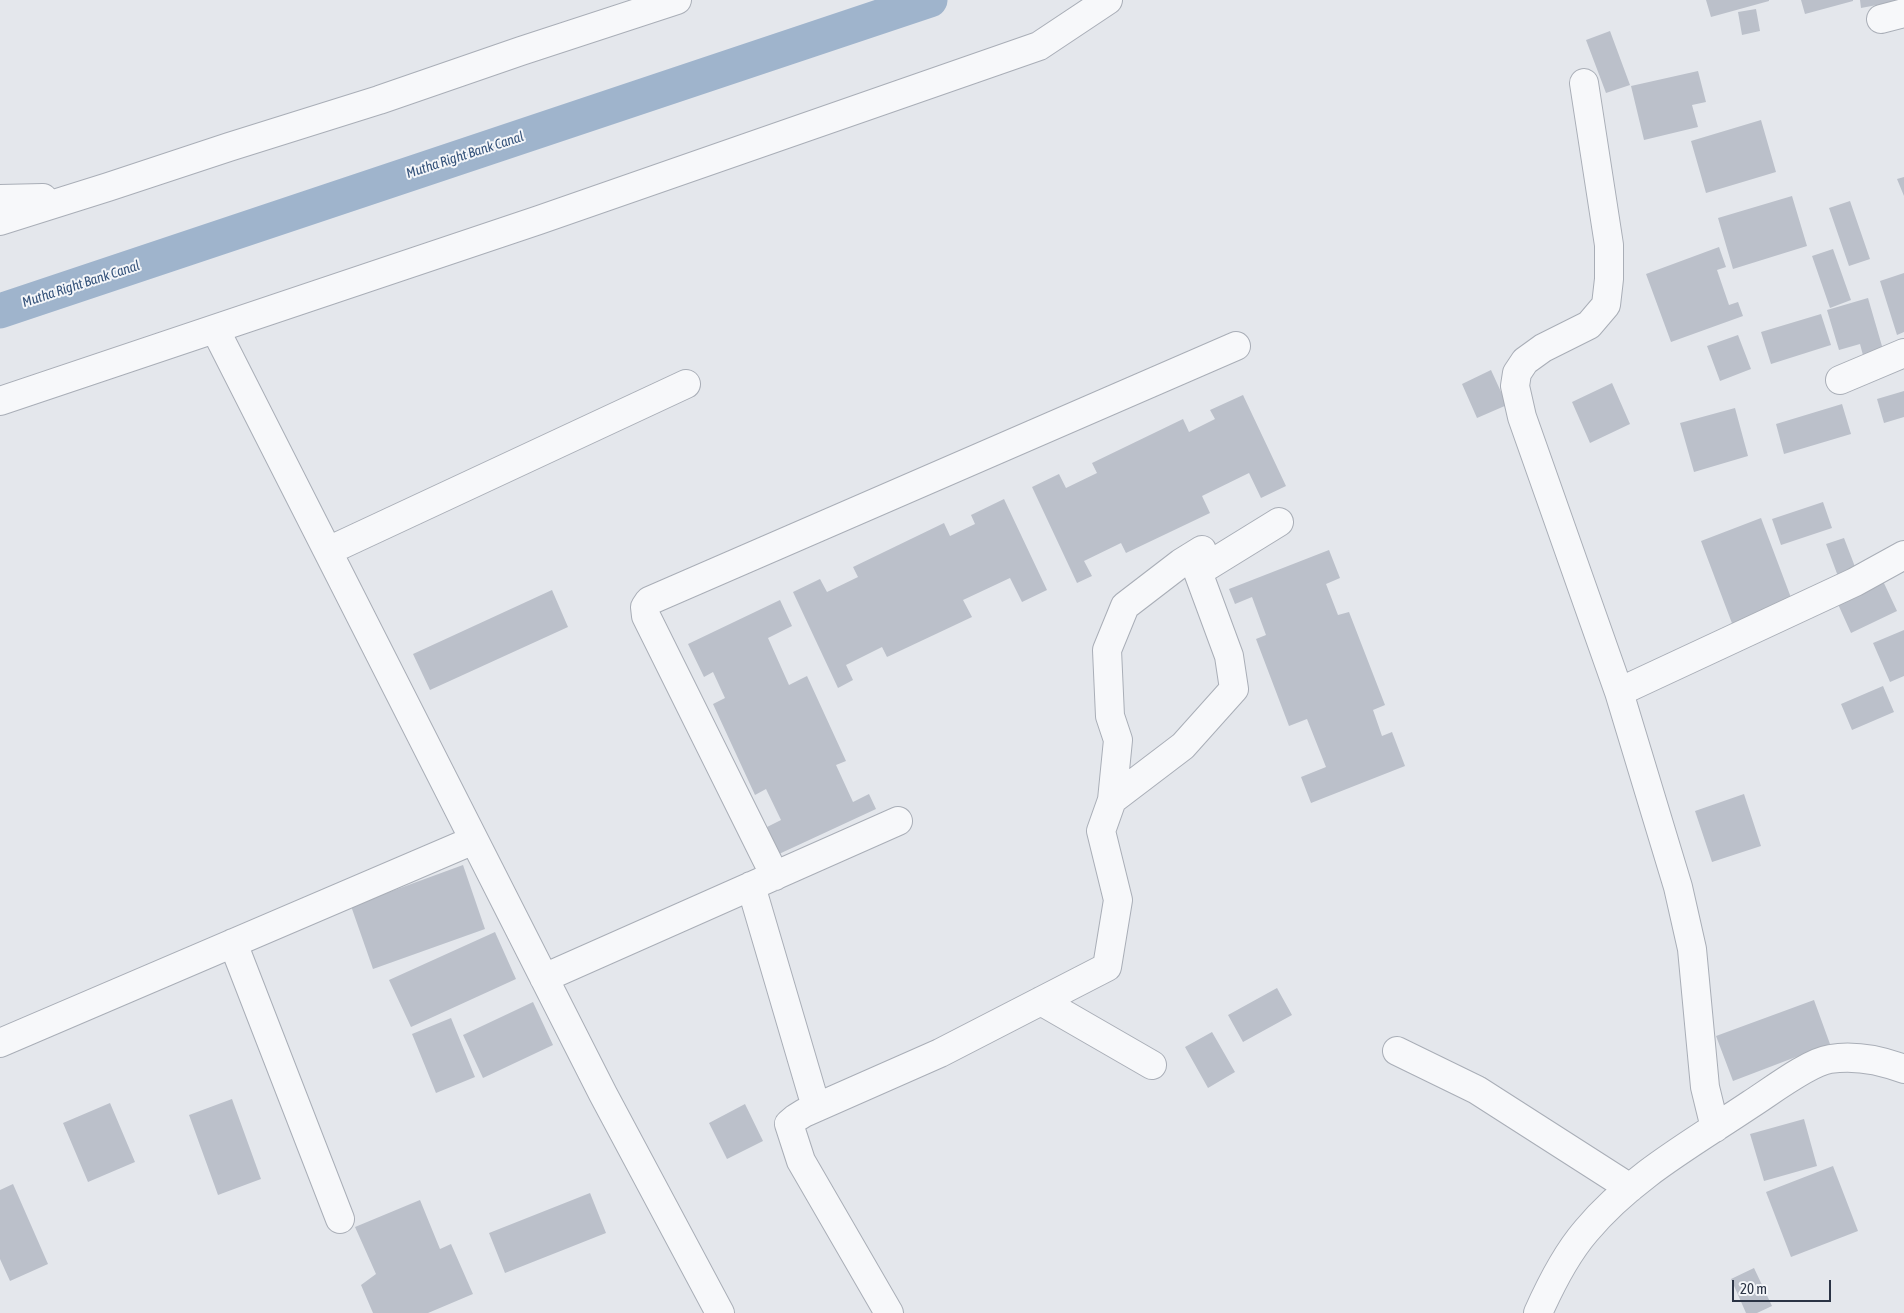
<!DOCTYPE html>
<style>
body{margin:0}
#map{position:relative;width:1904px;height:1313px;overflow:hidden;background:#e4e7ec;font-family:"Asap Condensed",sans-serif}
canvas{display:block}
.scale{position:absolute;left:1732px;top:1280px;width:99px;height:22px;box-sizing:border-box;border:2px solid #2b3445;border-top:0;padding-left:6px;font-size:15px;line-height:18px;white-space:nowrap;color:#2b3445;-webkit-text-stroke:4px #f4f6f9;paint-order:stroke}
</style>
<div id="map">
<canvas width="1904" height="1313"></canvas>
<div class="scale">20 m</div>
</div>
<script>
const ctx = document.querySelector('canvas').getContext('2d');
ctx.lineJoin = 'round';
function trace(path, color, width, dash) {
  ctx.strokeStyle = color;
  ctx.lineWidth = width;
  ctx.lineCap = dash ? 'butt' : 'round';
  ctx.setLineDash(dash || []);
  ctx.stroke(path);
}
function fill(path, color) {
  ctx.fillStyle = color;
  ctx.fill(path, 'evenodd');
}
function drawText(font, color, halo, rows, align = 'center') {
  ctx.font = font + ' "Asap Condensed",sans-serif';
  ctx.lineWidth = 4;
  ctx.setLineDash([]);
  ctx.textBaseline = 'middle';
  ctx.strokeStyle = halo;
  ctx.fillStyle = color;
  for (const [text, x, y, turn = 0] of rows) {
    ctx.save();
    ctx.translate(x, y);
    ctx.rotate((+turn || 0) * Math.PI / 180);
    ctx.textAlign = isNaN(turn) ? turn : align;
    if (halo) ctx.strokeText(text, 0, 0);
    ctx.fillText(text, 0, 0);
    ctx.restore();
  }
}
const canal = new Path2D(`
 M0,311L930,0`);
const building = new Path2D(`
 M1706,0H1769V1L1711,17Z
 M1801,0H1853V1L1805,14Z
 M1860,0H1898V1L1861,8Z
 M1756,9L1760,31L1742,35L1738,12Z
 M1610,31L1630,85L1606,93L1586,40Z
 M1698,71L1706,102L1692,105L1698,127L1644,140L1631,86Z
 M1761,120L1776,172L1706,193L1691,141Z
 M1904,177V196L1897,179Z
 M1792,196L1807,246L1733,269L1718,218Z
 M1850,201L1870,259L1849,266L1829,208Z
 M1719,247L1726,267L1717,270L1729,305L1738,302L1743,316L1671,342L1646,274Z
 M1833,249L1851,300L1830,308L1812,256Z
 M1904,273V332L1897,335L1880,281Z
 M1868,298L1884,353L1864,359L1860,344L1839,350L1827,310Z
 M1821,314L1831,345L1771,364L1761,332Z
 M1738,335L1751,369L1720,381L1707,346Z
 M1491,370L1507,405L1477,418L1462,384Z
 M1612,383L1630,424L1590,443L1572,402Z
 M1904,391V417L1884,423L1877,399Z
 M1243,395L1286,486L1261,498L1249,473L1202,496L1210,513L1126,553L1121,543L1084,561L1092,576L1077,583L1032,487L1059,474L1066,488L1097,473L1092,463L1183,419L1189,432L1215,419L1210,410Z
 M1842,404L1851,434L1784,454L1776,424Z
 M1735,408L1748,456L1694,472L1680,423Z
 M1004,499L1047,590L1022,602L1010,578L963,600L972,617L887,657L882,647L846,665L853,680L838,688L793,592L820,579L827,592L858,577L853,567L944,523L950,536L975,524L971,515Z
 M1823,502L1832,528L1781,545L1772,519Z
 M1761,518L1793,603L1733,626L1701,541Z
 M1844,538L1857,572L1839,579L1826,544Z
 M1329,550L1340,578L1326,584L1338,615L1349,612L1385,705L1373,710L1382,736L1392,732L1405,766L1311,803L1301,777L1326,767L1307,719L1289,726L1256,639L1266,635L1252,597L1235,604L1229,589Z
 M1883,581L1897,611L1851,633L1837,602Z
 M552,590L568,627L430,690L413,654Z
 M780,600L792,626L768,638L789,685L807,676L846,761L836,765L853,802L869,794L876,809L779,854L767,827L781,820L766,789L755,795L713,704L725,698L713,672L704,677L688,644Z
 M1904,630V676L1890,682L1873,643Z
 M1883,686L1894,712L1852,730L1841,704Z
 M1744,794L1761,846L1712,862L1695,811Z
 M463,865L485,929L373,969L351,906Z
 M495,932L516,979L411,1027L389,980Z
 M1277,988L1292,1015L1243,1042L1228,1015Z
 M1814,1000L1830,1044L1733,1081L1716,1036Z
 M533,1002L553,1045L483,1078L463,1035Z
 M451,1018L475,1077L436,1093L412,1034Z
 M1212,1032L1235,1072L1208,1088L1185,1047Z
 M232,1099L261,1179L218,1195L189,1115Z
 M110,1103L135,1162L88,1182L63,1123Z
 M745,1104L763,1141L727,1159L709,1123Z
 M1804,1119L1817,1166L1764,1181L1750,1134Z
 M1833,1166L1858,1231L1791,1257L1766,1192Z
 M13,1184L48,1264L10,1281L0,1259V1190Z
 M590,1193L606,1233L505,1273L489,1233Z
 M420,1200L440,1249L451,1244L473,1294L428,1313H373L361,1285L376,1274L355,1227Z
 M1754,1268L1772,1306L1757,1313H1746L1731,1279Z`);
const minor = new Path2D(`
 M1881,19L1904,13
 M1584,83L1609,245V279L1606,305L1589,325L1543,348L1525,361L1517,373L1515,386L1522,417L1619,692L1678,887L1692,949L1705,1087L1715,1128
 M0,199L43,198
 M0,221L108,187L229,147L379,100L521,51L677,0
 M215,329L603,1094L720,1313
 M1840,380L1904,353
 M0,401L539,220L1039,46L1108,0
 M328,551L686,384
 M1619,692L1855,582L1904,555
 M1112,800L1118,740L1110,716L1107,650L1125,606L1181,563L1202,550L1200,562
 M775,876L646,616L645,607L649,601L1236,346
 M751,886L816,1107
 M233,943L340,1219
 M544,978L898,821
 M1041,1001L1152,1065
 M0,1043L474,840
 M1397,1051L1477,1090L1630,1188
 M889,1313L801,1161L789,1124L796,1118L804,1113L940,1053L1107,967L1118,900L1101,831L1112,800L1183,746L1234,689L1229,656L1198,572L1279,522
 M1538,1313C1550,1286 1567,1253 1586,1231C1631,1177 1693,1143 1751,1104C1770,1092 1809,1062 1830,1059C1855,1055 1880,1060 1904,1069`);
const waterNames = [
 ["Mutha Right Bank Canal",465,155,-18],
 ["Mutha Right Bank Canal",81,284,-18]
];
trace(canal, '#9fb4cc', 35);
fill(building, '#bbc0ca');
trace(minor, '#a9aeb7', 30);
trace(minor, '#f7f8fa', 28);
drawText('italic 14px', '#34527a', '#f4f6f9', waterNames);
</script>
